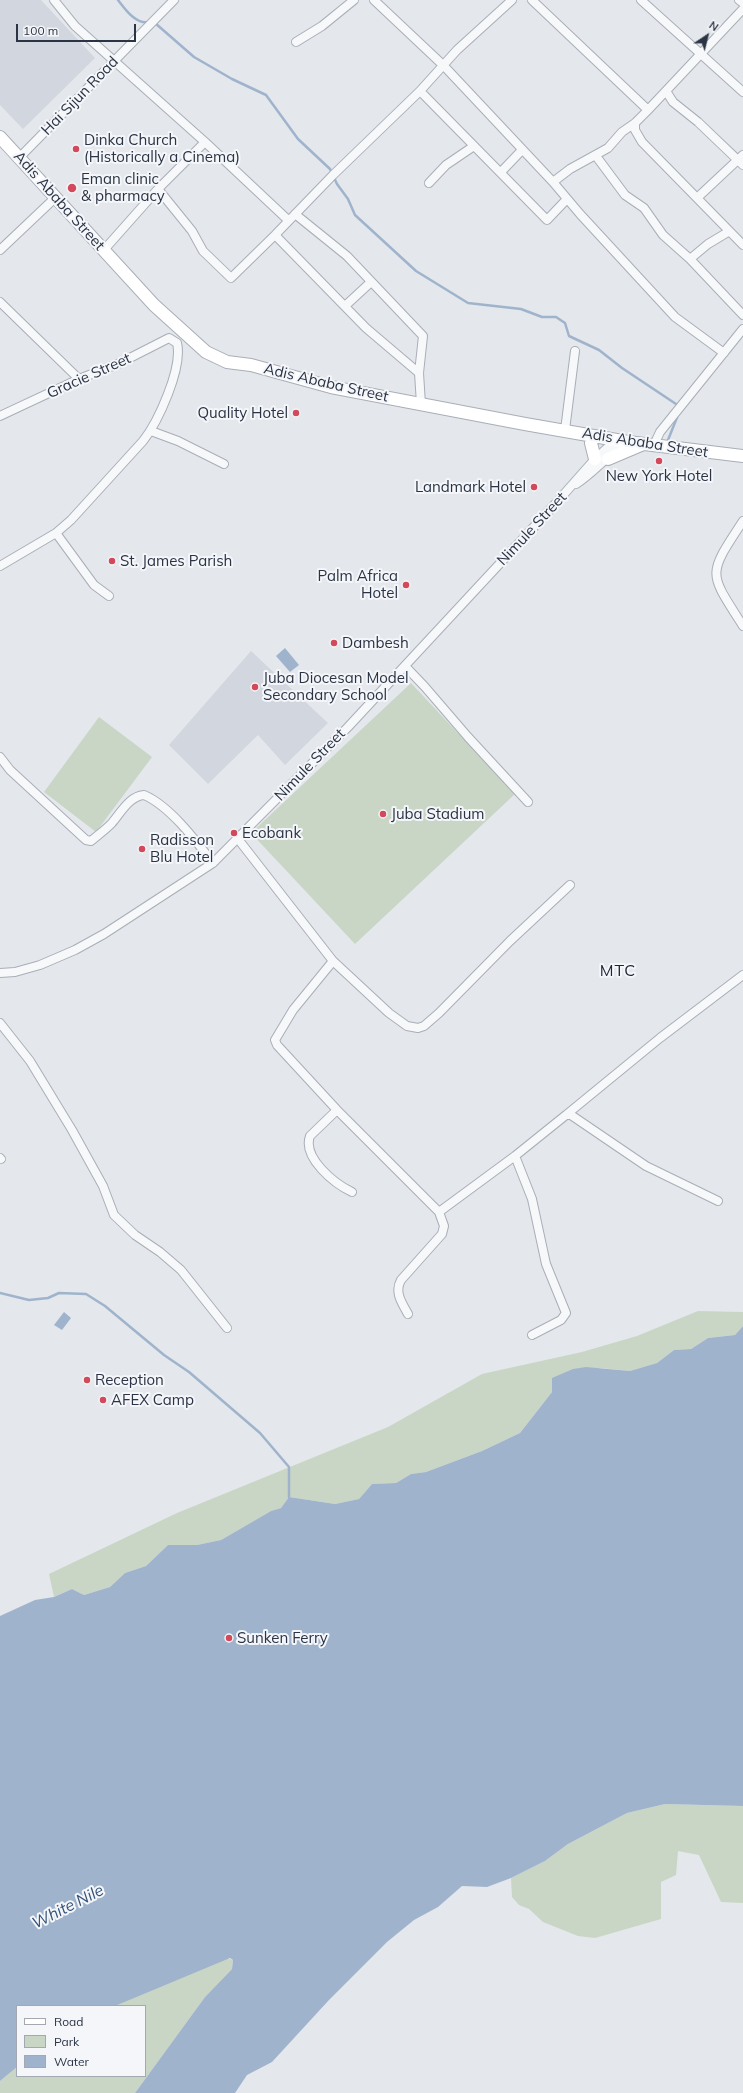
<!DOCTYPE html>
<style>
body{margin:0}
#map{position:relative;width:743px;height:2093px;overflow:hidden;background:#e4e7ec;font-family:Mulish,sans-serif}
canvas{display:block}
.legend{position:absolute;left:16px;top:2005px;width:130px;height:72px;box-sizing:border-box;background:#f4f6f9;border:1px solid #a4a8b1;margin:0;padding:5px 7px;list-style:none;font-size:12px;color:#2b3445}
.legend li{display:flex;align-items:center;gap:8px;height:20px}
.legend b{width:20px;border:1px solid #a4a8b1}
.north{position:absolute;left:687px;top:16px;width:40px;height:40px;-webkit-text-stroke:3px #f4f6f9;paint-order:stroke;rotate:35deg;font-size:11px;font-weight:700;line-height:16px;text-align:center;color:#2b3445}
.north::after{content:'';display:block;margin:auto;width:14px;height:18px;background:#2b3445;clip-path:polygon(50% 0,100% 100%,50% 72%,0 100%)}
.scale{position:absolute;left:16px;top:24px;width:120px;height:18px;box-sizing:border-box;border:2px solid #2b3445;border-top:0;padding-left:5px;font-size:12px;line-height:14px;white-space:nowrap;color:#2b3445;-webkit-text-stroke:3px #f4f6f9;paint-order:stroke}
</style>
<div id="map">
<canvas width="743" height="2093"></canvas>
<ul class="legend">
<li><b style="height:5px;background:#fff"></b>Road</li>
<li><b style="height:11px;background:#c9d6c5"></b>Park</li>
<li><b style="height:11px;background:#9fb4cc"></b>Water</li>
</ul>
<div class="north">N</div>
<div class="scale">100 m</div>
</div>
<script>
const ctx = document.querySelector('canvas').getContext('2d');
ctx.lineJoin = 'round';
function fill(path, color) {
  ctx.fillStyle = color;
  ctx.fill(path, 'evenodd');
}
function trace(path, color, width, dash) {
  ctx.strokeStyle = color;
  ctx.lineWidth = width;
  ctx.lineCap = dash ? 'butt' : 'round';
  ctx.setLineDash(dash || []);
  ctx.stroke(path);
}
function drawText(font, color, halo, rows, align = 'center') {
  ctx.font = font + ' Mulish,sans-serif';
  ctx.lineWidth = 4;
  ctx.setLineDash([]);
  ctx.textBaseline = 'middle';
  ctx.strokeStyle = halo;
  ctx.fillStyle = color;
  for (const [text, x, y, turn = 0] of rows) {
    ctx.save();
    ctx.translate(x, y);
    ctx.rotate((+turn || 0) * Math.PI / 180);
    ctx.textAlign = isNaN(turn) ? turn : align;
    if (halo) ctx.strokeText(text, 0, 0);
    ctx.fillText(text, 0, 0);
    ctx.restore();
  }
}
const built = new Path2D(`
 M0,0H41L95,58L23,129L0,105Z
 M251,651L328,723L285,765L258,735L208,784L169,745Z`);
const green = new Path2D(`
 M411,683L515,794L355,944L251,833Z
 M99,717L152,757L96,832L44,792Z
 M698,1311L743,1312V1326L735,1335L708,1338L691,1349L674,1350L657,1363L630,1371L601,1368L552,1378V1392L520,1433L482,1451L426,1472L411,1474L396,1483L372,1484L359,1499L335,1504L289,1497L281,1508L271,1511L221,1540L197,1545H168L146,1566L125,1573L110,1587L84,1595L72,1589L54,1597L49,1574L177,1513L388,1427L482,1374L582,1352L637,1336Z
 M665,1804L743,1806V1903L721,1902L699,1855L678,1851L676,1875L661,1882V1919L595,1938L578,1936L543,1922L529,1909L519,1905L512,1897L511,1878L545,1861L568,1844L627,1813Z
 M226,1958L233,1960L232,1969L205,1997L135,2093H0V2081L17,2067V2076H145V2006H115Z`);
const water = new Path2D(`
 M285,648L299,665L290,672L276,656Z
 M64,1312L71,1318L62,1330L54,1325Z
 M743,1326V1806L665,1804L627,1813L568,1844L545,1861L511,1878L487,1887L462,1886L438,1907L414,1920L387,1942L329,2000L272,2062L247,2075L235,2093H135L205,1997L232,1969L233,1960L230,1958L115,2006H17V2067L0,2081V1616L35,1600L54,1597L72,1589L84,1595L110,1587L125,1573L146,1566L168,1545H197L221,1540L271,1511L281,1508L289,1497L335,1504L359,1499L372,1484L396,1483L411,1474L426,1472L482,1451L520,1433L552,1392V1378L573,1369L586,1367L630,1371L657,1363L674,1350L691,1349L708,1338L735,1335Z`);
const stream = new Path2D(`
 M118,0C125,9 136,25 149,22
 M155,23L194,57L232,79L266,95L298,139L330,169L337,184L348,199L355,215L416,271L468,303L521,309L542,317H556L565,323L569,336L599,350L622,368L679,406
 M677,442L668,440L678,415
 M0,1293L29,1300L48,1298L59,1293L86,1294L105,1306L164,1355L189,1372L260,1433L289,1467V1497`);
const street = new Path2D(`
 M54,0L75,26L205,142L288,220
 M374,0L444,66L553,182L570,169L608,148L622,132L635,123L648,110L743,9
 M532,0L648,110
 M641,0L743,92
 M739,0L743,3
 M296,42L322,26L354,0
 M420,91L547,220L567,199
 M666,91L673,102L698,122L743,165
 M635,123V130L642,142L743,245
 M596,156L625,195L644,208L663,235L690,259L743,315
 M20,157L174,0
 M501,172L522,150
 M553,182L580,214L675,317L724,353
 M429,183L446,165L474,146
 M158,189L192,231L203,251L231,278L275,235L333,175L420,91L457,50L512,0
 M697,198L743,155
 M295,214L347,256L423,336L419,373L421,404
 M275,235L366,328L419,373
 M0,250L56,197
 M103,251L158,189L205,142
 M690,259L708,244L728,232
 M0,302L79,379
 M345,306L371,282
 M0,416L79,379L120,363L169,338L177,343C183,368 158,422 143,441L71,520L56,533L0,566
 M565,430L575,351
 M151,431L178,441L224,464
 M654,445L660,432L743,329
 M576,484C595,472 609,453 628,442
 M743,521C707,576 708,571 743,626
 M56,533L94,585L109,596
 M405,666L425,687L468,737L528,802
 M0,757L10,770L86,840L91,841C98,835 105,830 111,824C120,814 129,796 144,795C170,806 196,841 213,863
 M238,839L333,961L389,1013L407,1026L418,1028L424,1026L439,1013L510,941L570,885
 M333,961L293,1010L275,1040L277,1045L337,1110L439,1212L515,1156L566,1115H571L646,1166L718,1201
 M0,973L15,972L40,965L75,950L104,934L213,863L348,727L557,502L595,459L616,440
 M0,1023L30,1061L72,1130L103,1186L114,1215L135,1235L160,1252L181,1270L227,1328
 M337,1110L310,1136C302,1158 335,1184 352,1192
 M566,1115L660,1038L743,975
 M515,1156L532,1199L546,1264L566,1313L561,1320L532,1335
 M0,1158L1,1159
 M408,1314C402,1303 394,1292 401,1280L442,1234L444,1226L439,1212`);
const secondary = new Path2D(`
 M0,137L154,305L206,352L227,362L251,365L331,387L525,424L628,442L743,456
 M594,436L591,443L595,459
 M608,459L641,445`);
const markers = [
 [76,149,4,"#d1495b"],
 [72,188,5,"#d1495b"],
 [296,413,4,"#d1495b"],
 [659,461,4,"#d1495b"],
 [534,487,4,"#d1495b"],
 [112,561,4,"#d1495b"],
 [406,585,4,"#d1495b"],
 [334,643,4,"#d1495b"],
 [255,687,4,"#d1495b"],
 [383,814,4,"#d1495b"],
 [234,833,4,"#d1495b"],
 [142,849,4,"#d1495b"],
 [87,1380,4,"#d1495b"],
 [103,1400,4,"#d1495b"],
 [229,1638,4,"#d1495b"]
];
const streetNames = [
 ["Hai Sijun Road",80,96,-46],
 ["Adis Ababa Street",59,201,48],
 ["Gracie Street",89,376,-24],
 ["Adis Ababa Street",326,383,13],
 ["Adis Ababa Street",645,443,9],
 ["Nimule Street",532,529,-47],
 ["Nimule Street",310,765,-46]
];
const poiNames = [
 ["Dinka Church",84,140],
 ["(Historically a Cinema)",84,157],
 ["Eman clinic",81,179],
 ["& pharmacy",81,196],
 ["Quality Hotel",288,413,"right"],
 ["New York Hotel",659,476,"center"],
 ["Landmark Hotel",526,487,"right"],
 ["St. James Parish",120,561],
 ["Palm Africa",398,576,"right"],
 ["Hotel",398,593,"right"],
 ["Dambesh",342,643],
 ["Juba Diocesan Model",263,678],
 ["Secondary School",263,695],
 ["Juba Stadium",391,814],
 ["Ecobank",242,833],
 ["Radisson",150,840],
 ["Blu Hotel",150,857],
 ["Reception",95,1380],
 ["AFEX Camp",111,1400],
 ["Sunken Ferry",237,1638]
];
const neighbourhoodNames = [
 ["MTC",618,971]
];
const waterNames = [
 ["White Nile",68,1907,-27]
];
fill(built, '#d2d6de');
fill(green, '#c9d6c5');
fill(water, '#9fb4cc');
trace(stream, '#9fb4cc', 2.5);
trace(street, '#a9aeb7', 10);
trace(secondary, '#a9aeb7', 14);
trace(street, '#f7f8fa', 8);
trace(secondary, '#fff', 12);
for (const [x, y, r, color] of markers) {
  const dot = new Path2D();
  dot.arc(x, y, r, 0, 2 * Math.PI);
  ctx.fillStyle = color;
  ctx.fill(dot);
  trace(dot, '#f4f6f9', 1.5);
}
drawText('15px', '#2b3445', '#f4f6f9', streetNames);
drawText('15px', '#2b3445', '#f4f6f9', poiNames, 'left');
ctx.letterSpacing = '1px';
drawText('16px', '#1d2536', '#f4f6f9', neighbourhoodNames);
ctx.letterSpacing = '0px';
drawText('italic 16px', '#34527a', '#f4f6f9', waterNames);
</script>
